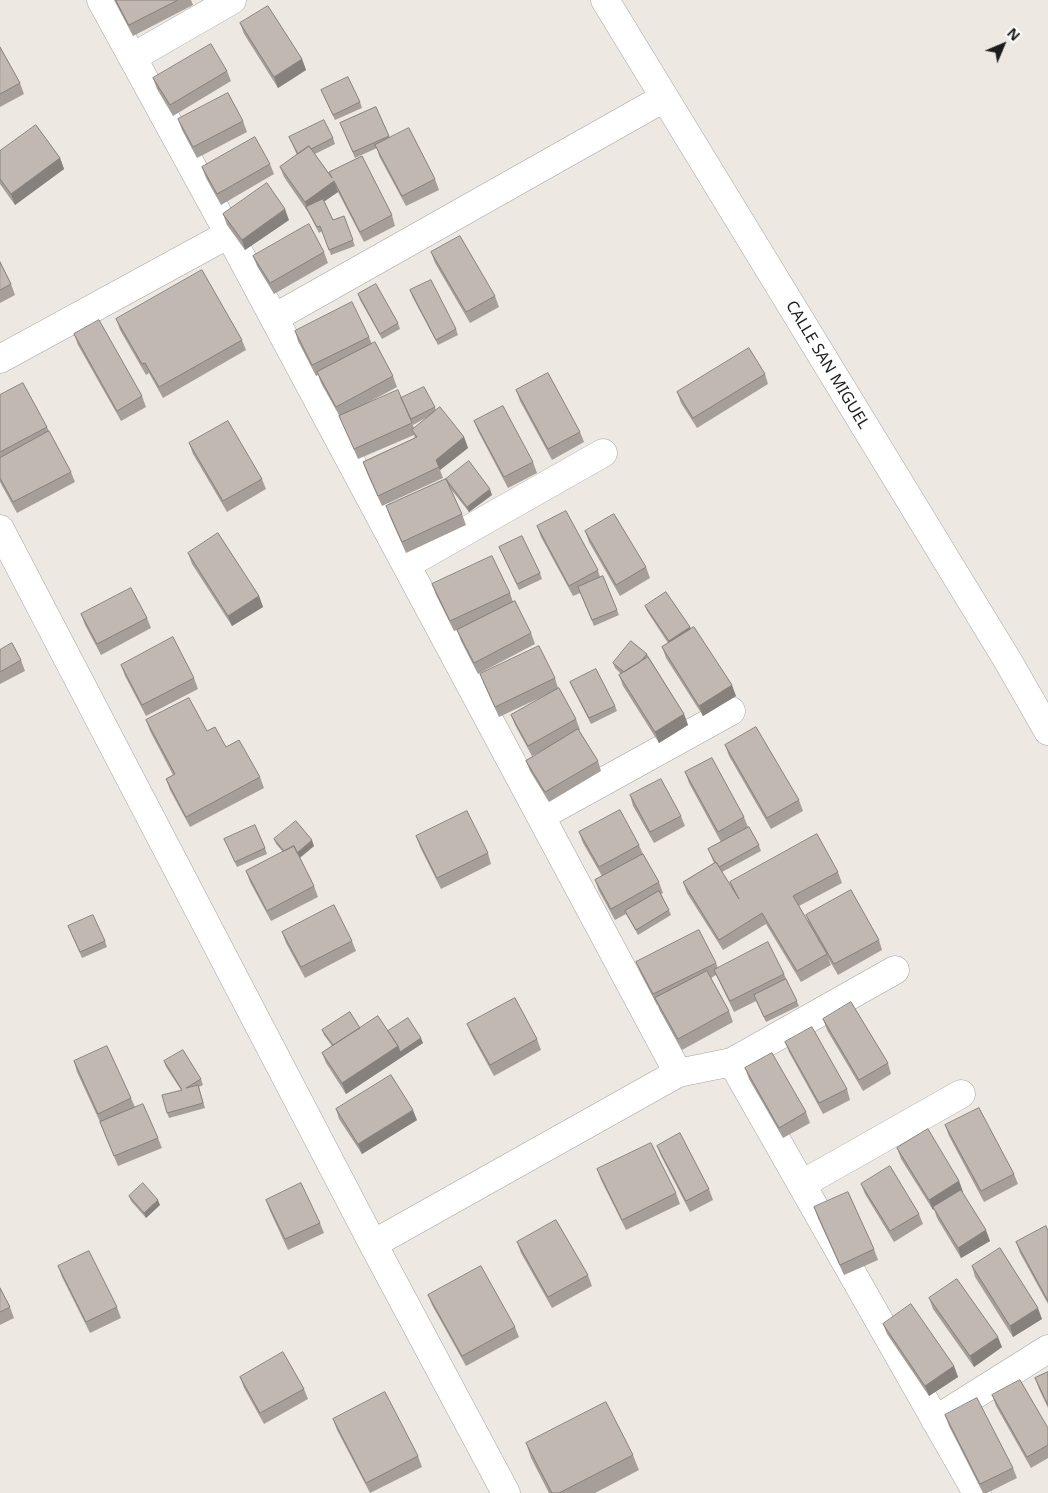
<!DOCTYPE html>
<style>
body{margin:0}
#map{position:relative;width:1048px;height:1493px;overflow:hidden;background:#ede9e2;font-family:"Noto Sans",sans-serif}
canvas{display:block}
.north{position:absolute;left:978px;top:20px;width:50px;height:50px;-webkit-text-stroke:4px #fff;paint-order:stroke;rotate:45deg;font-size:14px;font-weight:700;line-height:20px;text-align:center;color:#1c1c1c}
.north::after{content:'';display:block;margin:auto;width:18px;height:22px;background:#1c1c1c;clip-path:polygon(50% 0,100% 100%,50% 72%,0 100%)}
</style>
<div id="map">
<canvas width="1048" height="1493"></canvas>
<div class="north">N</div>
</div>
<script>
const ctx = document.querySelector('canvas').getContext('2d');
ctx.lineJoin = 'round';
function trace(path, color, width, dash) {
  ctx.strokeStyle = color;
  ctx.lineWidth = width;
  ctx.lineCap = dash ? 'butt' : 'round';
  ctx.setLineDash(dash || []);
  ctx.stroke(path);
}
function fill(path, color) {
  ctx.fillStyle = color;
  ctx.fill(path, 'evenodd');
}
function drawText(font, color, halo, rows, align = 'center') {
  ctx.font = font + ' "Noto Sans",sans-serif';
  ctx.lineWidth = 4;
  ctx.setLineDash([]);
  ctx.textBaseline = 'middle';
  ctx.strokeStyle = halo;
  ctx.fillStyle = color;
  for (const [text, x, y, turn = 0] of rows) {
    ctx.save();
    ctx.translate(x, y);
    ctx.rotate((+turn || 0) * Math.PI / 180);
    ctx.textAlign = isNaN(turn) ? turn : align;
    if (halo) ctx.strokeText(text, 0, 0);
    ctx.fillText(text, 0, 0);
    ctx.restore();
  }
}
const minor = new Path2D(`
 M101,0L229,234L678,1073
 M605,0L1008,661L1048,731
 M133,57L232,0
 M274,318L664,98
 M0,359L229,234
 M0,529L373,1244L506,1493
 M406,565L603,453
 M541,816L731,711
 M732,1062L977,1493
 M802,1184L961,1094
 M373,1244L678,1073L732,1062L895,970
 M935,1420L1048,1349`);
const wall = new Path2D(`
 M114,0H191L193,5L133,36Z
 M240,23L302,59L306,70L278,88L244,34Z
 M0,47L20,83L24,94L0,107Z
 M227,71L231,81L173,116L157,89L153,78Z
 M321,90L360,102L362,108L335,120Z
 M376,107L390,138L435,179L439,190L406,206L379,156L377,148L355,158L340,123Z
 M178,119L243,121L247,132L197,158L182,130Z
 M289,137L333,138L335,144L315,154L332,178L392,215L395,226L364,242L338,192L324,201L333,220L344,216L355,246L331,255L322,231L319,233L308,212L284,177L280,167L297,155Z
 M0,151L60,158L64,169L15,205L0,184Z
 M270,164L274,174L221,205L206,178L202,167Z
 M223,214L289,220L245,250L227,225Z
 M324,252L328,263L274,294L257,266L253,256Z
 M431,252L495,296L499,307L470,323L435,263Z
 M0,262L11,284L15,295L0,303Z
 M410,290L456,329L458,335L438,345L412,296Z
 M358,294L398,323L400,329L382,339L360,300Z
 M116,319L242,340L246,350L163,398L149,373L146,375L120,330Z
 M295,331L369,337L372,344L393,376L397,387L360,407L401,398L435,407L436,411L464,437L468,448L440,470L443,478L382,506L367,473L363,462L415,438L414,435L358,459L340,417L321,383L318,375L316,376L298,341ZM429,416L414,428L410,418L413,425Z
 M74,334L142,396L146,407L121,421L78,345Z
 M765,374L768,384L697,428L681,403L677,392Z
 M516,390L580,432L584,442L552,460L520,401Z
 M0,395L47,427L49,431L71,472L75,482L17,513L0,482Z
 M474,421L533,462L537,473L508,488L478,431Z
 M189,443L262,479L266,489L227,512L193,454Z
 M446,479L492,495L469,512L450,488L462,514L466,525L406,553L390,517L386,506Z
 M537,526L598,570L600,577L603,576L619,615L594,626L580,593L573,596L541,537Z
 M585,531L646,567L650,578L620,596L589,542Z
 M499,547L540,573L542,579L519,590Z
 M188,553L259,596L263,607L232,626L192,564Z
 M432,584L510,593L513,602L531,633L535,644L478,674L461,641L457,630L460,629L454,631L436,595Z
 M645,606L690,627L736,696L703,716L666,658L662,647L668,643L647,611Z
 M81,614L147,618L151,628L101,655L85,625Z
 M0,650L21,660L25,671L0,684Z
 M647,654L684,714L688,725L659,743L623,686L619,675L621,674L615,668L613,663Z
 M121,665L194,678L198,689L146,716L125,676Z
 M480,674L555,678L558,688L576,719L580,730H579L598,761L601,771L549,802L530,771L526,761L545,749L532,756L515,725L511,715L548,694L499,717L484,684Z
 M570,682L615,706L617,711L591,724L572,687Z
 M146,720L207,731L260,777L264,788L190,827L170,790L166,779L173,775L150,731Z
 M725,745L799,800L803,811L771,829L729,756Z
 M685,772L744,817L748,827L759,845L761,851L722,872L733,890L730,882L838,872L842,883L799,906L810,925L806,915L879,940L882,950L838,975L828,958L831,965L801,982L766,924L723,950L687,893L683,882L714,863L708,849L721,842L689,783Z
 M630,795L681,816L685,826L654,843L633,806Z
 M579,832L639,845L643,854L659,882L663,893L661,894L669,910L671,915L638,935L626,914L615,920L599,891L595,880L602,876L583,843Z
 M416,836L488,853L491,864L441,889L420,847Z
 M224,839L265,848L267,854L237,867Z
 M274,839L314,846L300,858L314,886L318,897L271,921L250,882L246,871L283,852L276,844Z
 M68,926L105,941L107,947L82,958Z
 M282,932L352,941L356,951L305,978L286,943Z
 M636,962L716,963L718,968L784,974L799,1006L766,1022L756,1001L734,1012L716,975L711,978L729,1011L733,1022L682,1050L659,1009L658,1005H657L640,972Z
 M823,1019L888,1063L891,1074L863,1091L827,1030Z
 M467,1024L537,1039L541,1050L494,1076L471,1034Z
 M360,1028L388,1031L423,1043L346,1094L326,1063L322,1053L332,1046L324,1035L322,1030Z
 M785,1042L847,1089L850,1100L823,1114L789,1052Z
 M74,1061L131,1098L135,1107L158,1138L162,1148L118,1166L104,1133L100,1122L77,1072Z
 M164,1061L201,1079L203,1085L199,1087L205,1108L169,1118L167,1113L181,1090L166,1067Z
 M745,1068L806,1112L810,1123L783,1138L749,1079Z
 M336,1109L417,1120L362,1154L339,1119Z
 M945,1125L1014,1174L1018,1184L984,1202L949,1136Z
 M657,1146L709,1189L713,1200L690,1212L661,1156Z
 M897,1148L959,1181L963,1192H962L990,1241L961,1258L937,1218L934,1209L933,1210L901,1159Z
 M597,1169L676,1193L680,1204L626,1230L601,1180Z
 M861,1184L919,1214L923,1224L894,1242L865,1194Z
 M129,1196L160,1205L146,1218L131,1201Z
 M266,1200L320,1223L324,1233L288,1250L270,1211Z
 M814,1207L874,1249L878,1260L844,1275L818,1218Z
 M1048,1231V1304L1020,1253L1016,1242Z
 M517,1242L588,1275L592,1286L552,1308L521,1253Z
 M58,1266L117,1307L121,1318L90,1333L62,1277Z
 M972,1266L1042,1319L1013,1337L975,1277Z
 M0,1288L10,1307L14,1318L0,1325Z
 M428,1295L515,1327L519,1337L466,1366L432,1305Z
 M929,1298L1002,1347L974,1367L933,1309Z
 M883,1324L954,1366L958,1377L929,1396L887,1334Z
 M1048,1372V1408L1039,1389L1035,1378Z
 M240,1377L304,1389L308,1399L264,1424L244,1388Z
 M992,1395L1048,1428V1458L1031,1468L996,1406Z
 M945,1415L1013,1468L1017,1478L987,1493H983L949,1426Z
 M333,1419L418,1456L422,1467L370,1493L337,1430Z
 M526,1443L633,1455L639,1470L595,1493H549L531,1458Z`);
const shadedWall = new Path2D(`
 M302,59L306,70L278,88L274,77Z
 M60,158L64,169L15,205L11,194Z
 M334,181L338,192L309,212L305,202Z
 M285,209L289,220L245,250L242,240Z
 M464,437L468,448L440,470L436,460Z
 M490,489L492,495L469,512L467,507Z
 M259,596L263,607L232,626L228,616Z
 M690,627L692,632L671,647L669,641Z
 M732,685L736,696L703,716L699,706Z
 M684,714L688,725L659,743L655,732Z
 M312,840L314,846L298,859L296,854Z
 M421,1038L423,1043L346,1094L342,1083L398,1046Z
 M413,1110L417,1120L362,1154L358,1144Z
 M959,1181L963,1192L934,1209L933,1207L934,1209L933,1210L929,1200Z
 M158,1200L160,1205L146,1218L144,1213Z
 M986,1230L990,1241L961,1258L958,1248Z
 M1038,1308L1042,1319L1013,1337L1010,1326Z
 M998,1337L1002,1347L974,1367L970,1356Z
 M954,1366L958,1377L929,1396L925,1386Z`);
const building = new Path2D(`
 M116,0H178L129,25Z
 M268,6L302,59L274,77L240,23Z
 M211,44L227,71L170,105L153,78Z
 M0,47L20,83L0,94Z
 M348,77L360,102L333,115L321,90Z
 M228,93L243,121L193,147L178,119Z
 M376,107L389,136L353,152L340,123Z
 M324,120L333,138L311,149L309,146L298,154L289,137Z
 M36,125L60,158L11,194L0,179V151Z
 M409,128L435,179L402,196L375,145Z
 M255,137L270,164L217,194L202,167Z
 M309,146L332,178L329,172L362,156L392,215L360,232L334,181L305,202L280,167Z
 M267,183L285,209L242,240L223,214Z
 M323,199L333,220L344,216L353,240L329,250L320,226L317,227L306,207Z
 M309,224L324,252L270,283L253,256Z
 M460,236L495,296L466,312L431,252Z
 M0,262L11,284L0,290Z
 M202,270L242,340L159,387L145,363L142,364L116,319Z
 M431,280L456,329L436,340L410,290Z
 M376,284L398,323L380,334L358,294Z
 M352,302L369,337L312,365L295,331Z
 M99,320L142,396L117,411L74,334Z
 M375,342L393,376L336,407L317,372Z
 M749,348L765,374L693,418L677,392Z
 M548,373L580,432L548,449L516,390Z
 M23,383L47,427L0,452V395Z
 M424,387L435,407L411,419L401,398Z
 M398,390L412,423L354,449L339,416Z
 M503,406L533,462L504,477L474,421Z
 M440,407L464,437L436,460L439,467L378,496L363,462L417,437L412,430Z
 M228,421L262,479L223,501L189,443Z
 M49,431L71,472L13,502L0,478V458Z
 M469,461L490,489L467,507L446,479Z
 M446,479L462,514L402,542L386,506Z
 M566,511L598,570L569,586L537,526Z
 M614,514L646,567L616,585L585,531Z
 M218,533L259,596L228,616L188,553Z
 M522,536L540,573L517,584L499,547Z
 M492,556L510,593L450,621L432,584Z
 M603,576L617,610L592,620L578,587Z
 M131,588L147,618L97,644L81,614Z
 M666,592L690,627L669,641L645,606Z
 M515,601L531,633L474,663L457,630Z
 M694,627L732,685L699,706L662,647Z
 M173,637L194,678L142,705L121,665Z
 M631,641L647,654L640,662L624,672L613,663Z
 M12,643L21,660L0,672V650Z
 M539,646L555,678L495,707L480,674Z
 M648,657L684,714L655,732L619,675Z
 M596,669L615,706L589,718L570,682Z
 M559,688L576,719L528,746L511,715Z
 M189,698L207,731L215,727L226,747L239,740L260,777L186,817L166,779L175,774L146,720Z
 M756,727L799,800L767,818L725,745Z
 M578,729L598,761L545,792L526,761Z
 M712,758L744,817L718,832L685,772Z
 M661,779L681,816L650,832L630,795Z
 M620,810L639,845L599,867L579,832Z
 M467,811L488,853L437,878L416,836Z
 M296,821L312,840L297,853L294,846L284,851L274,839Z
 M255,825L265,848L235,862L224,839Z
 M749,827L759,845L719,867L716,862H715L708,849Z
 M817,834L838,872L793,896L827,954L797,971L762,913L719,940L683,882L716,862L739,899L730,882Z
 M294,846L314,886L267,911L246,871Z
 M643,854L659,882L611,909L595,880Z
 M851,890L879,940L834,964L806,915Z
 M659,891L669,910L636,930L625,911Z
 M334,905L352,941L301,967L282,932Z
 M93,915L105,941L80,952L68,926Z
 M699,930L716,963L653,994L636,962Z
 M768,942L784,974L730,1001L714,970Z
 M707,971L729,1011L678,1039L655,998Z
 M786,979L797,1001L764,1017L754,995Z
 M515,998L537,1039L490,1065L467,1024Z
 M851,1002L888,1063L859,1080L823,1019Z
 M350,1012L360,1028L333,1045L322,1030Z
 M378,1016L398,1046L342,1083L322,1053Z
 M408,1018L421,1038L400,1052L398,1046L388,1031Z
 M812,1027L847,1089L819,1103L785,1042Z
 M107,1046L131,1098L98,1114L74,1061Z
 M183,1050L201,1079L186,1088L198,1085L203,1103L167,1113L162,1095L182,1090L164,1061Z
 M772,1053L806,1112L779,1128L745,1068Z
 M391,1075L413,1110L358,1144L336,1109Z
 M143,1104L158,1138L114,1156L100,1122Z
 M979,1108L1014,1174L981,1191L945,1125Z
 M928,1129L959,1181L929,1200L897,1148Z
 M680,1133L709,1189L686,1201L657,1146Z
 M651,1143L676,1193L622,1220L597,1169Z
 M890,1166L919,1214L890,1231L861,1184Z
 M143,1183L158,1200L144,1213L129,1196Z
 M301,1183L320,1223L285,1239L266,1200Z
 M961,1190L986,1230L958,1248L933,1207Z
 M848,1192L874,1249L840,1265L814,1207Z
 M556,1220L588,1275L548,1297L517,1242Z
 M1046,1226L1048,1231V1301L1016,1242Z
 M1000,1248L1038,1308L1010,1326L972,1266Z
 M89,1251L117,1307L86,1322L58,1266Z
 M481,1266L515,1327L462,1356L428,1295Z
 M957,1279L998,1337L970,1356L929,1298Z
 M0,1288L10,1307L0,1312Z
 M911,1304L954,1366L925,1386L883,1324Z
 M283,1352L304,1389L260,1413L240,1377Z
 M1048,1372V1405L1035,1378Z
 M1020,1380L1048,1428V1445L1027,1457L992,1395Z
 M385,1392L418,1456L366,1483L333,1419Z
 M977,1398L1013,1468L980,1484L945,1415Z
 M606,1402L633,1455L559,1493H552L526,1443Z`);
const streetNames = [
 ["CALLE SAN MIGUEL",827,365,59]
];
trace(minor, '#a3a3a3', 29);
trace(minor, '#fff', 28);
fill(wall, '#a69e99');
fill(shadedWall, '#87817d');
fill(building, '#c1b8b2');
trace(building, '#87817d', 1);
drawText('16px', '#1c1c1c', '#fff', streetNames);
</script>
